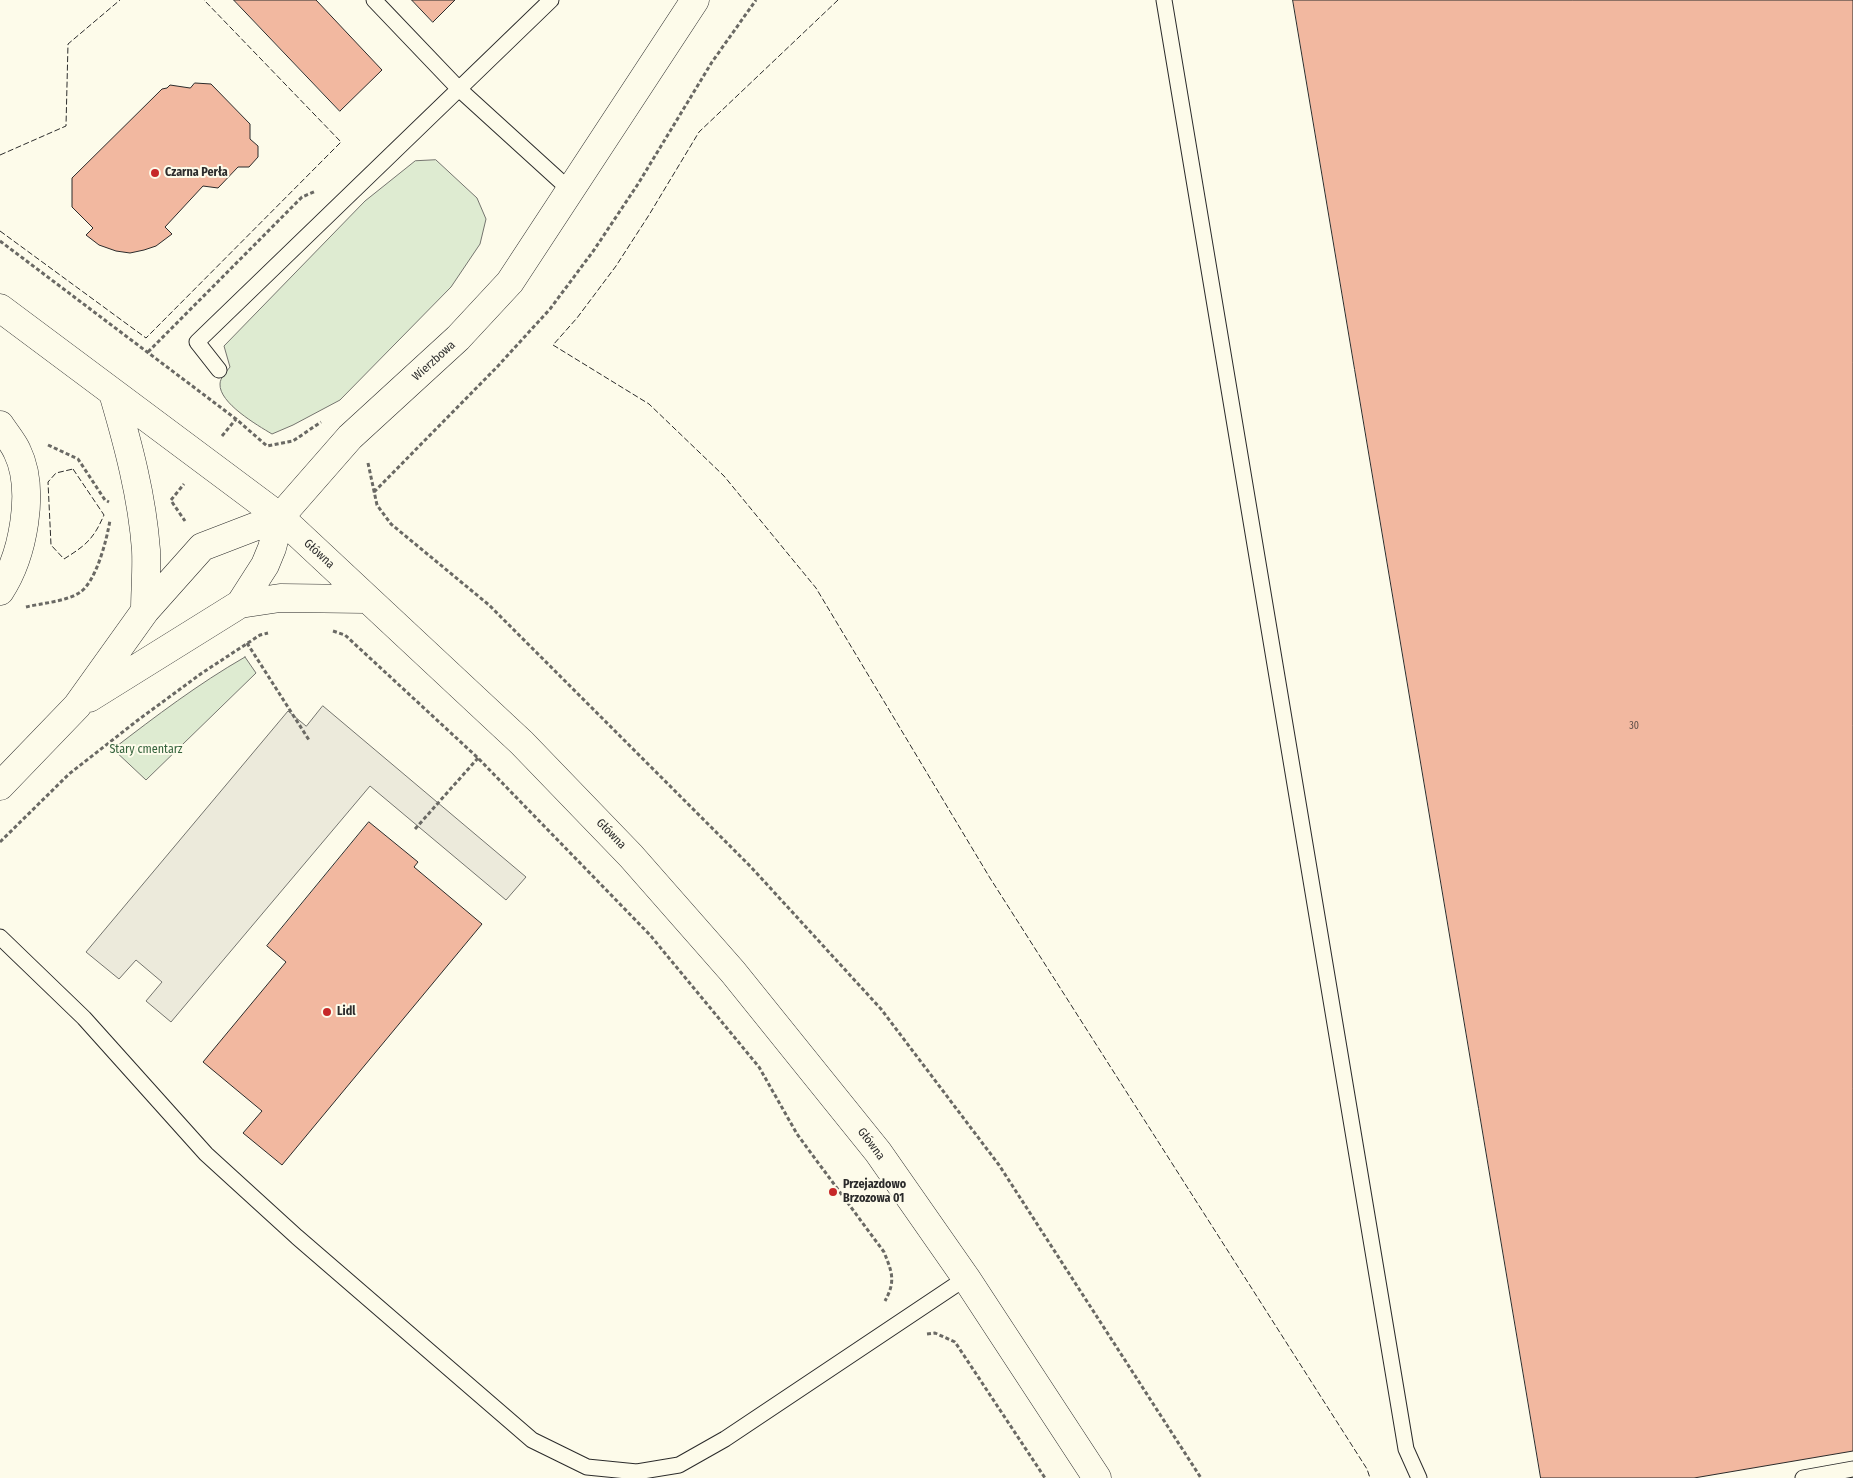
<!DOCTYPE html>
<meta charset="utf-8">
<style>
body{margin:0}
canvas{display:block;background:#fdfbea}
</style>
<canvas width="1853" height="1478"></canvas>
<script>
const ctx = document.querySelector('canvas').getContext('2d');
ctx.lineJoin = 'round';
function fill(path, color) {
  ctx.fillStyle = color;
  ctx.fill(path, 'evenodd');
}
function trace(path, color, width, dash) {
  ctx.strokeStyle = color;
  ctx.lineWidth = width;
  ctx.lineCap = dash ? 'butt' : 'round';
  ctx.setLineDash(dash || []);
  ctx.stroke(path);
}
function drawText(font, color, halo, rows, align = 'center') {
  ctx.font = font + ' "Fira Sans Condensed",sans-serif';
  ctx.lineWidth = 4;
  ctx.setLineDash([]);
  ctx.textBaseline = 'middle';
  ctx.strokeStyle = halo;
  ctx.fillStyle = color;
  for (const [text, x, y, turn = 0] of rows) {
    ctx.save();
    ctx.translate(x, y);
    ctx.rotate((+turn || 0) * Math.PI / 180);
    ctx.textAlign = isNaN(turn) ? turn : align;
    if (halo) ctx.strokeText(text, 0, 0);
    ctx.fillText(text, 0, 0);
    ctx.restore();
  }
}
const green = new Path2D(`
 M436,160L477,198L486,219L480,244L451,287L340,400L293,425L272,434C257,425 219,403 220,384C220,378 226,372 230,367L224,346L365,201L415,161Z
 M245,657L256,673L146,780L113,749C156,716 198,684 245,657Z`);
const parking = new Path2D(`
 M323,706L526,877L506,900L370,786L171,1022L146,1001L162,982L136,960L119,979L86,952L288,711L306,726Z`);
const building = new Path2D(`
 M234,0H316L382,70L340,111Z
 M412,0H455L433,22Z
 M1293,0H1853V1451L1694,1478H1541Z
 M195,83L211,84L250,124V139L258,146V157L249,167H238L218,188L203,186L165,227L172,234L156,246L144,250L130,253L116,251L99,245L86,235L93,228L72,207V178L162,89L167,88L170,85L190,88Z
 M369,822L418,862L414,867L482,924L282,1165L243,1133L262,1111L203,1062L286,962L267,946Z`);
const path = new Path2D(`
 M0,241L236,419L267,446L293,441L321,422
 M148,352L302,197L316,191
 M222,436L236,419
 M48,445L78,459L105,500L109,502
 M368,463L377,505L391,524L489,605L751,867L881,1009L999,1165L1201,1478
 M374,492L497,367L550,309L594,250L638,184L712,62L756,0
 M171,500L184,484
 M172,502L185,521
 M26,607C42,603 64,602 79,593C96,583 107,539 110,520
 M333,631L345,635L478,758L650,935L759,1067L797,1134L884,1252C892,1272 896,1281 885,1301
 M247,643L309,740
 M415,829L478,758
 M0,842L69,774L138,720L202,673L260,635L268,633
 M927,1334L935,1333L955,1342L1045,1478`);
const service = new Path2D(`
 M374,0L459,89L570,190
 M1164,0L1406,1449L1419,1478
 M219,370L197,342L551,0
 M0,937L84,1018L206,1154L297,1237L532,1440L587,1467L637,1472L679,1465L725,1439L966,1278
 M1803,1478L1853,1469`);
const minor = new Path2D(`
 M0,425C5,433 13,442 17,451C36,490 23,556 0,591
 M280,517L350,437L458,338L510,282L695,0`);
const secondary = new Path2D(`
 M0,308L280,517L522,743L631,856L733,972L878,1152L966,1278L1097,1478
 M113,393C128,444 142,496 146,550C147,570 145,591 145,611
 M240,604L265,565L272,548L280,517
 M89,698L240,604L280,598L366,599
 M0,786L77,706L145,611L202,547L280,517`);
const fence = new Path2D(`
 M838,0L699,132L649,215L616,266L577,318L553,345L649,404L724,476L816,588L990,878L1367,1469L1370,1478
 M0,155L66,126L68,44L120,0
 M0,231L146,338L341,142L204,0
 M73,469L104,515C93,540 86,545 64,559L51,545L48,482L56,473Z`);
const markers = [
 [155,173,5,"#c62828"],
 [327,1012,5,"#c62828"],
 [833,1192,5,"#c62828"]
];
const numberNames = [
 ["30",1634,726]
];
const poiNames = [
 ["Czarna Perła",165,173],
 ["Lidl",337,1012],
 ["Przejazdowo",843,1185],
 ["Brzozowa 01",843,1199]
];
const streetNames = [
 ["Wierzbowa",434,361,-42],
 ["Główna",319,554,43],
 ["Główna",611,834,46],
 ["Główna",871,1144,53]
];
const parkNames = [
 ["Stary cmentarz",146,750]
];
fill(green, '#deebd1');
trace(green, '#74746e', 1);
fill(parking, '#eceadb');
trace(parking, '#74746e', 1);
fill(building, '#f2b8a0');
trace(building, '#2b2b2b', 1);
trace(service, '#2b2b2b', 17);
trace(minor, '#2b2b2b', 29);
trace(secondary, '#2b2b2b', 29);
trace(path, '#6a6964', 3, [4, 2.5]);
trace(service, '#fdfbea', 15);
trace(minor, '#fdfbea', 28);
trace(secondary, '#fdfbea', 28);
trace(fence, '#2b2b2b', 1, [6, 2.5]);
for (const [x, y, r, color] of markers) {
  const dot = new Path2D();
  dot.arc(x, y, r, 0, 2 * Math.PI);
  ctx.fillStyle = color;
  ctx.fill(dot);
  trace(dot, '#fdfbea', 2);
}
drawText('10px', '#5d4e48', null, numberNames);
drawText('bold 12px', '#2b2b2b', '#fdfbea', poiNames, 'left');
drawText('12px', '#2b2b2b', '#fdfbea', streetNames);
drawText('12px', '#34623c', '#fdfbea', parkNames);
</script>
